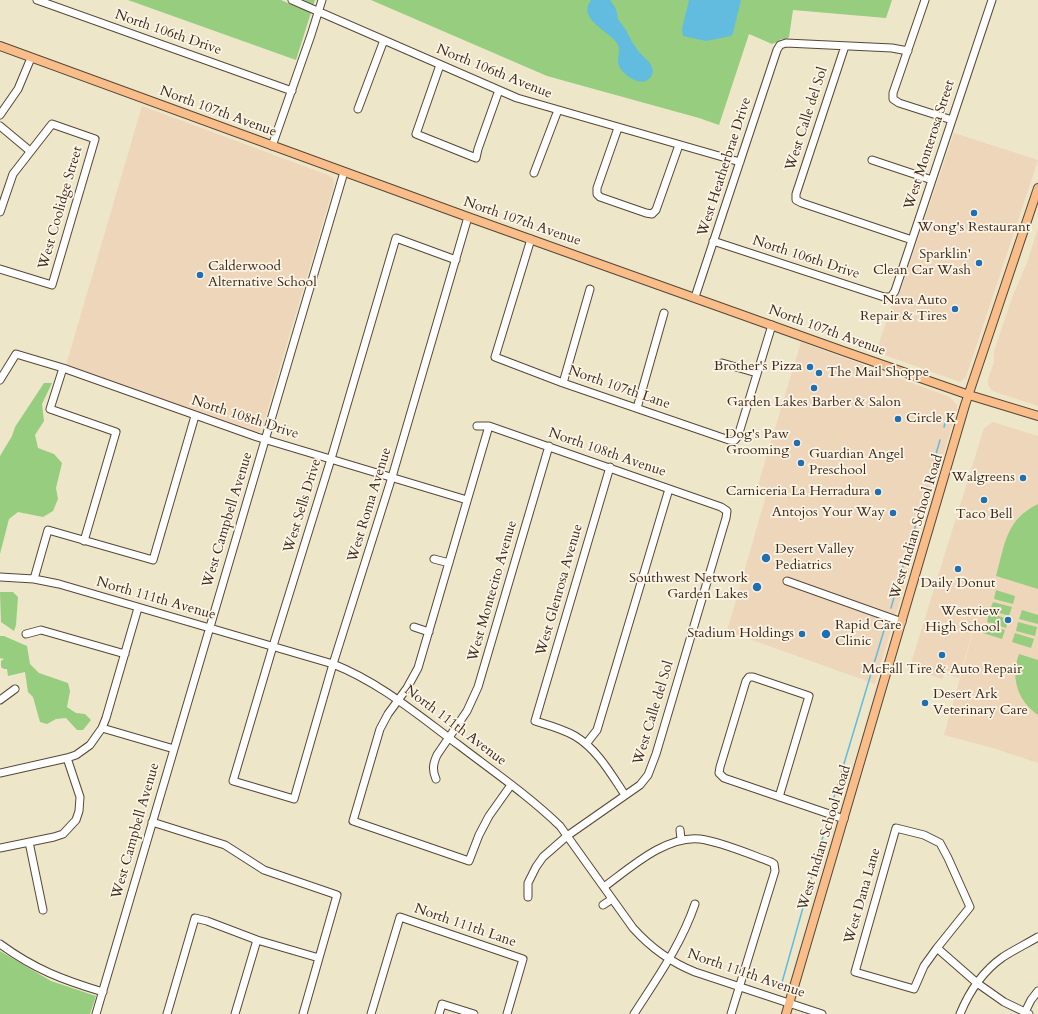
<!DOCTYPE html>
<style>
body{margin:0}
canvas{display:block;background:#ede6c8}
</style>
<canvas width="1038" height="1014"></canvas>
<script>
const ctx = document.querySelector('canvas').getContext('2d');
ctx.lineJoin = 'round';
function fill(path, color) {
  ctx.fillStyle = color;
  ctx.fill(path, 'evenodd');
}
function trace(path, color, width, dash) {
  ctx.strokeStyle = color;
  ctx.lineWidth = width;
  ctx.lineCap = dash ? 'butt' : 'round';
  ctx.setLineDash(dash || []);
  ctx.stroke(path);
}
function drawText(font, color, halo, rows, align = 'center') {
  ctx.font = font + ' Cardo,serif';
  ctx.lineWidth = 3.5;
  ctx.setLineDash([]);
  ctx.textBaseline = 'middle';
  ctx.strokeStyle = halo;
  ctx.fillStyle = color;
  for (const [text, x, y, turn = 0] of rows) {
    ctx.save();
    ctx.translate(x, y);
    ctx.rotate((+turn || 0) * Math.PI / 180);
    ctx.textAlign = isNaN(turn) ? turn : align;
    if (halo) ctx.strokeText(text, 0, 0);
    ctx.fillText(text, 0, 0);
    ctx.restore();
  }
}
const built = new Path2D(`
 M142,106L328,175L333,178L334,185L262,428L260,432L257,433L66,365Z
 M954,133L1038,160L966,377L960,382L876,352L892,305L899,295Z
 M1038,228V406L992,391L988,384V379L994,362V351L1013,295L1027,263Z
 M801,342L950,397L957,405V409L875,684L727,631L768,489L758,485Z
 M993,422L1038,436V763L993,748L944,735L982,601L959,678L945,674L942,679L922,672L912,665V660L984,428Z`);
const green = new Path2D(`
 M128,0H281L299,8L302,0H315L296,60Z
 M371,0H892L886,18L793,10L789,37L787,39H781L777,42L772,44L749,34L719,125L699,118L547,76Z
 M44,383H52L42,404L44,421L35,435L38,448L54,454L62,463L56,488L58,499L53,511L43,517L18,512L9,519L0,554V456L12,436L15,427Z
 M1038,504V589L996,576C1005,545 1005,520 1038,504Z
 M996,590L1015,596L1013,604L994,599Z
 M0,592H13L18,597L16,625L14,631L1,622Z
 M993,602L1012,607L1009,616L990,610Z
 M1022,610L1038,615V624L1019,619Z
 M989,613L1008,619L1006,628L987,622Z
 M1018,622L1037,627L1035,636L1016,631Z
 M986,625L1005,630L1002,639L983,633Z
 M1015,633L1034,639L1031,648L1012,642Z
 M0,636H4L27,646L30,664L39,673L68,683L70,691L67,707L76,713L85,714L91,720L83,730H77L66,718L56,719L47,724L40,722L33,697L28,692L25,672L8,676L7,669H4L1,667V661L4,659L0,658Z
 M1019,654L1038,660V715C1018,701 1010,678 1019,654Z
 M0,951L51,981L96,996L90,1014H0Z`);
const water = new Path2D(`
 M591,0H610L616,9L618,19L626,30L632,42L639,52L650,63L653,71C649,91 625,79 619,66C616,59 621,52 618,45C611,31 576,20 591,0Z
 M689,0H741L733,33L731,36L706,41L683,36L682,29Z`);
const stream = new Path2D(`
 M944,427L945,423
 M930,475L940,440
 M911,541L927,487
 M891,608L907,552
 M831,807L885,627
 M781,986L827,822`);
const minor = new Path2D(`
 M37,0L292,91
 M292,0L517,98L740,162
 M925,0L893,93V99L899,103L952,120
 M845,46L796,194V200L802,203L912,240
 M440,65L416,134L476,158L478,149L499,90
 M358,109L384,40
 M0,115L18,89L31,58
 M0,126L30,151
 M618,128L597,188V194L600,197L646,213L652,214L656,210L679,145
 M272,146L311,35L322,0
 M872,160L932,180
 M534,173L558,110
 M0,212L13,174L52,124L95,139L52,285L0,269
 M531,239L495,357L563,383L729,440H735L738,436L772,325
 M713,241L884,297H891L895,291L992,0
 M456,260L396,238L331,459L273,646L233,781L294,799L333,664L392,477L468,217
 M695,297L777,50L780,45L786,43L892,48L908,51
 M722,363L757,373
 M63,368L50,409L116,432L84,541
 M0,380L16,354L63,368L257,437L467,500
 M563,383L590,289
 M637,408L664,313
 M477,426H489L721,507L727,511L726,518L656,754L648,775L640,785L567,836L543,857L536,867L528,883V897
 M489,426L418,668L407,688L388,714L380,729L353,821L469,861L479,835L489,816L511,785
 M610,467L535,721C548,725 563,729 575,736C597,749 611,774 625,795
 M434,559L449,563
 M0,577L34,579L59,584L333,664C381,683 419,716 460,746C494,772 529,796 560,826L633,928C651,948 670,962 695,972L822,1014
 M34,579L48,530L153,560L195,416
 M787,581L902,622
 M414,627L429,632
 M26,634L41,630L125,654
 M0,700L15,689
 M102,728L174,749
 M586,744L597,730L669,489
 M0,773L67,758L76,755L90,745L102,728L106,718L138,608
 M436,779C432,770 433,764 437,755L467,711L478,687L549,446
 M779,797L809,696L753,677H749L746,681L720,767L719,773L724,778L844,819
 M152,822L225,845L264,870L337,895L303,1014
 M896,828L924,835L940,843L948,858L970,907L937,948L924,966L914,989L855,972Z
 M680,830L681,839
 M29,842L43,910
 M0,848L54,837L63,834L76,820L79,811L80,797L67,758
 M604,887C630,868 666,835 700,839C722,842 749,854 771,862L774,864L775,871L731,1014
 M603,905L612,899
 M0,944C34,969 63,980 103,992
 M937,948L977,983L1004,1002L1029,1014
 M1025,1012L1031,1000L1038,991
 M96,1014L344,172
 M167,1014L195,918L207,921L257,940L319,958
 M235,1014L257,940
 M371,1014L400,917L523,959L507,1014
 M439,1014L442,1004L474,1014
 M634,1014C657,978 681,945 695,904
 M960,1014C969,992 983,971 1003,957C1014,950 1026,944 1038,937`);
const major = new Path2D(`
 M0,46L468,217L843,351L969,395L1038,416
 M786,1014L965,405L1038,188`);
const markers = [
 [974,213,4,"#1f6fb2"],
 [979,263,4,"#1f6fb2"],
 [200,275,4,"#1f6fb2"],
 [955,309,4,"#1f6fb2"],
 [810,367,4,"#1f6fb2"],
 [819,373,4,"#1f6fb2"],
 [814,388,4,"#1f6fb2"],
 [898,419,4,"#1f6fb2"],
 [797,443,4,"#1f6fb2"],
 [801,463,4,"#1f6fb2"],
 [1023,478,4,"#1f6fb2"],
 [878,492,4,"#1f6fb2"],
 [984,500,4,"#1f6fb2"],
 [893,513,4,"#1f6fb2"],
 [766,558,5,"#1f6fb2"],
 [958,569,4,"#1f6fb2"],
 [757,587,5,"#1f6fb2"],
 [1008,620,4,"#1f6fb2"],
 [802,634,4,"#1f6fb2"],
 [826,634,5,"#1f6fb2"],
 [942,655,4,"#1f6fb2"],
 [925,703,4,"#1f6fb2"]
];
const streetNames = [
 ["North 106th Drive",168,33,19],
 ["North 106th Avenue",494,72,22],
 ["North 107th Avenue",218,112,20],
 ["West Calle del Sol",807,119,-72],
 ["West Monterosa Street",930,145,-72],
 ["West Heatherbrae Drive",725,167,-72],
 ["West Coolidge Street",61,208,-74],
 ["North 107th Avenue",522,222,19],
 ["North 106th Drive",806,258,18],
 ["North 107th Avenue",827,331,20],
 ["North 107th Lane",619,388,19],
 ["North 108th Drive",245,418,18],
 ["North 108th Avenue",607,453,19],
 ["West Roma Avenue",370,505,-73],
 ["West Sells Drive",303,506,-73],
 ["West Campbell Avenue",228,520,-73],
 ["West Indian School Road",917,527,-73],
 ["West Glenrosa Avenue",560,590,-74],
 ["West Montecito Avenue",493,591,-74],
 ["North 111th Avenue",156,599,16],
 ["West Calle del Sol",654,713,-73],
 ["North 111th Avenue",455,726,37],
 ["West Campbell Avenue",136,831,-74],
 ["West Indian School Road",825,838,-73],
 ["West Dana Lane",863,896,-74],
 ["North 111th Lane",465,926,19],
 ["North 111th Avenue",746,974,19]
];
const poiNames = [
 ["Wong's Restaurant",974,228,"center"],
 ["Sparklin'",971,255],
 ["Clean Car Wash",971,271],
 ["Calderwood",208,267,"left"],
 ["Alternative School",208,283,"left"],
 ["Nava Auto",947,301],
 ["Repair & Tires",947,317],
 ["Brother's Pizza",802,367],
 ["The Mail Shoppe",827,373,"left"],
 ["Garden Lakes Barber & Salon",814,403,"center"],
 ["Circle K",906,419,"left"],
 ["Dog's Paw",789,435],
 ["Grooming",789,451],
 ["Guardian Angel",809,455,"left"],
 ["Preschool",809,471,"left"],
 ["Walgreens",1015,478],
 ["Carniceria La Herradura",870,492],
 ["Antojos Your Way",885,513],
 ["Taco Bell",984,515,"center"],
 ["Desert Valley",775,550,"left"],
 ["Pediatrics",775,566,"left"],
 ["Southwest Network",748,579],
 ["Garden Lakes",748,595],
 ["Daily Donut",958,584,"center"],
 ["Westview",1000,612],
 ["High School",1000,628],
 ["Rapid Care",835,626,"left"],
 ["Clinic",835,642,"left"],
 ["Stadium Holdings",794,634],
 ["McFall Tire & Auto Repair",942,670,"center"],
 ["Desert Ark",933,695,"left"],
 ["Veterinary Care",933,711,"left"]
];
fill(built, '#eed6bb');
fill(green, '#97cd7e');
fill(water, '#61bcdf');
trace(stream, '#61bcdf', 1.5);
trace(minor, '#564638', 9);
trace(major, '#564638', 10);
trace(minor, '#fff', 7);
trace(major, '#f8bd89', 8);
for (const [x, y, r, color] of markers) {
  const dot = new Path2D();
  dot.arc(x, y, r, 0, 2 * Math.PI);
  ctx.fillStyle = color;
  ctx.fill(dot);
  trace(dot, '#fcf5e5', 1.5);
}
drawText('14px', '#3b2a1e', '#fcf5e5', streetNames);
drawText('14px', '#3b2a1e', '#fcf5e5', poiNames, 'right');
</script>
